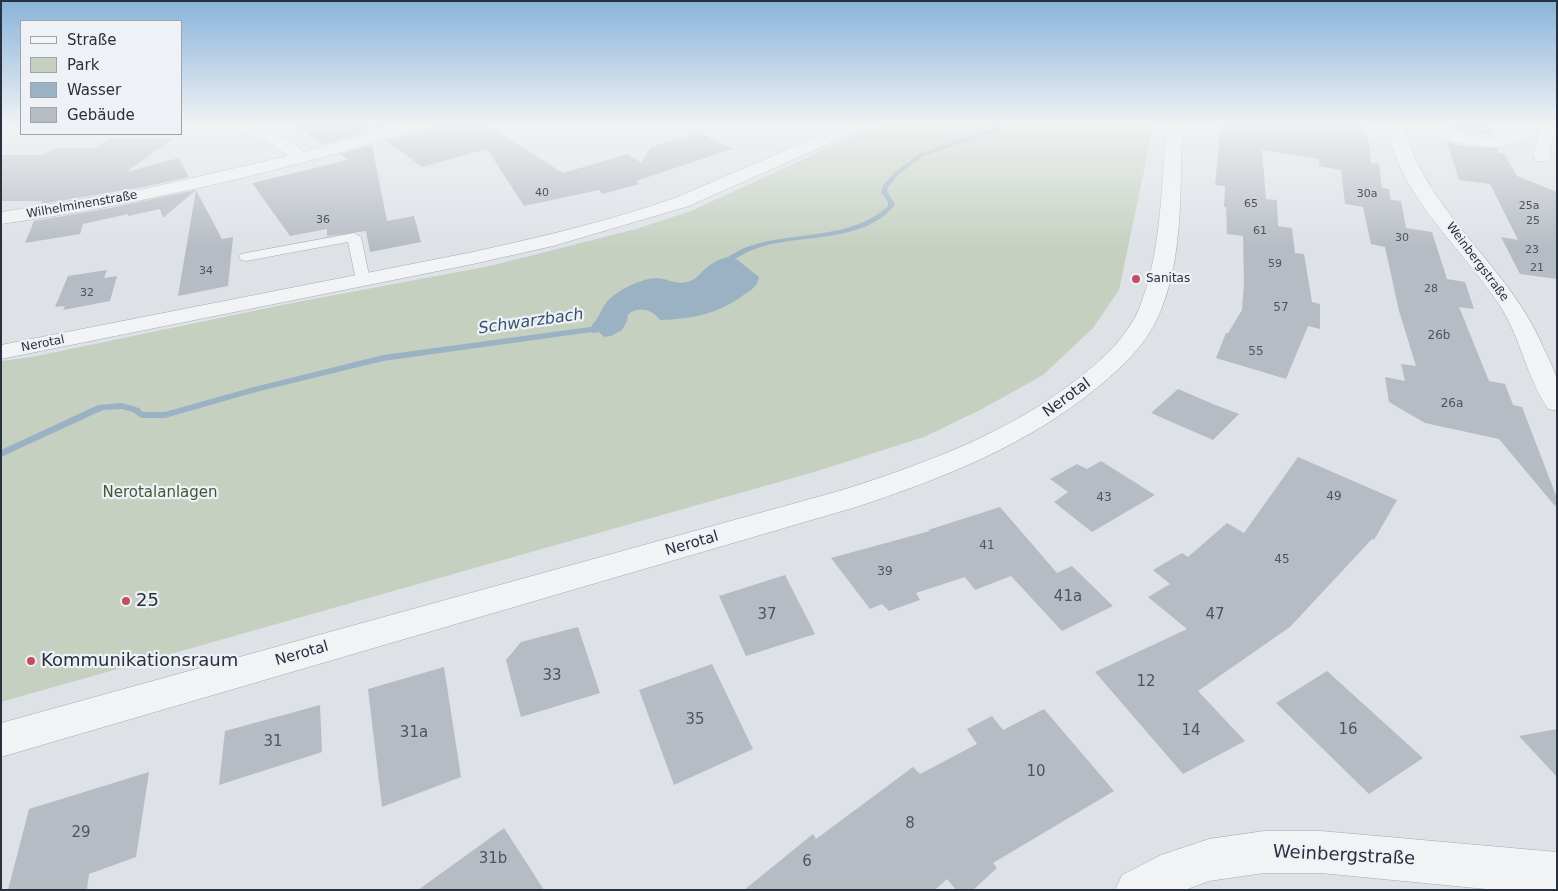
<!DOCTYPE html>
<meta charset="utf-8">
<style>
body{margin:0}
#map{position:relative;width:1558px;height:891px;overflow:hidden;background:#dee2e7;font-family:"DejaVu Sans",sans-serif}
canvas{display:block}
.frame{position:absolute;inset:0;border:2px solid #28313d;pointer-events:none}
.legend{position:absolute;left:20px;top:20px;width:162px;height:115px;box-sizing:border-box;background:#eef1f5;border:1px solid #9fa4ab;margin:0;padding:6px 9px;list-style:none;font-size:15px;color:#28313d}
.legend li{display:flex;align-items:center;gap:10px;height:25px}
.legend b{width:25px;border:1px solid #9fa4ab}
</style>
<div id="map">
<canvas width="1558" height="891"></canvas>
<div class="frame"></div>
<ul class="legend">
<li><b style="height:6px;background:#f1f3f5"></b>Straße</li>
<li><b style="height:14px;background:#c5d0c0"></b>Park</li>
<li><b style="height:14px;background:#9bb2c5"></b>Wasser</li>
<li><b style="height:14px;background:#b6bcc3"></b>Gebäude</li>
</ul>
</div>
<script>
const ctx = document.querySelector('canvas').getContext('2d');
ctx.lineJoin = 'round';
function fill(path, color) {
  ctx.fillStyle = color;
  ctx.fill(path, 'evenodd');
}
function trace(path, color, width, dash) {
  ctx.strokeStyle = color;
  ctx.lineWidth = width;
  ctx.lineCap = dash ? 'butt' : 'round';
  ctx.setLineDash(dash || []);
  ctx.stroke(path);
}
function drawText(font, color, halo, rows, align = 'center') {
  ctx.font = font + ' "DejaVu Sans",sans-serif';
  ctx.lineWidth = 4.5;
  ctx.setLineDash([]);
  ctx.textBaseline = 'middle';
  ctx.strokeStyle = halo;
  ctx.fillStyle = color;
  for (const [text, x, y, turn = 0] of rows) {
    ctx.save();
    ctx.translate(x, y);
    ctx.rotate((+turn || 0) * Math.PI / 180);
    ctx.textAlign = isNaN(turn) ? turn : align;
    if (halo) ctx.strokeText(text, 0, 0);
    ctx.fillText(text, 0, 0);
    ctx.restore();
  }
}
const green = new Path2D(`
 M882,123H1154L1119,290L1093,328L1043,375L982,409L924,437L814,472L1,702V361L32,357L287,304L490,266L636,229L691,211Z`);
const water = new Path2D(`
 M728,257L735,258L759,277C758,286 751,290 745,294C719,314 692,319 660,320C652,309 640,306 628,314L627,321L622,330L611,336L604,337L599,332L592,333V325C599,318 600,311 606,303C615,291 642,278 657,278C669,279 678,286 690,281C697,279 700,273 705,269C712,263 719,259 728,257Z`);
const stream = new Path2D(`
 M1000,123H1006L999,130L923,156L899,174L888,187L887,192L894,202V206C860,246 797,232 752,250C746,252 741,256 735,259L732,271H729L725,269L729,256C736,253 742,248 750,246C794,231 852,240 888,206V202L881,192L883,186L895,172L919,154L995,128Z
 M603,321L607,324L606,326L592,332L383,361L256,392L165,418H141L133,412L122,409L103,410L1,457V450L98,405L122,403L139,408L143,412H165L250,388L383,355L590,327Z`);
const building = new Path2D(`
 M290,123H400L374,130L368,126L369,132L324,144Z
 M434,123H484L563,173L628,154L641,163L651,147L700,133L732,149L636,181L639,184L603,194L599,190L524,206L487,149L422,167L387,141L431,128Z
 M1221,123H1364L1363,135H1368L1371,163L1379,164L1382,188L1389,189L1391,200L1401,201L1406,228L1432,232L1447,279L1465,282L1474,309L1459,307L1489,381L1505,384L1513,405L1522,407L1557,498V504L1555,506L1499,439L1425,423L1389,402L1385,377L1405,381L1401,364L1416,366L1399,311L1385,247L1371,244L1363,207L1345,204L1341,170L1319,166V159L1262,150L1266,199L1277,200L1278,226L1292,228L1295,253L1304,254L1312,302L1320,304V329L1308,326L1286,379L1216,358L1226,333H1228L1242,310L1244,283L1243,236L1227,234L1226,207H1224L1225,186L1215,185Z
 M1441,123H1487L1492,135L1470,133L1442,125Z
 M110,138L173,139L126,172L179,158L189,177L144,187L41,204L42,201H1V155H43L55,148H94Z
 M1447,142L1470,147L1498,148L1499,153H1504L1517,176L1557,192V279L1520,274L1501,237L1518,240L1490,184L1459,180Z
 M372,145L387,221L414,216L421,242L370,252L366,231L327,236V229L290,236L252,183L348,160L340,154Z
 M196,190L222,239L233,237L228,286L178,296L196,190L163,218L160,209L128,216V214L83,224L80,234L25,243L34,221L110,208Z
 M107,270L104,278L117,276L110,301L63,310L65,306L55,307L68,276Z
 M1178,389L1213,404L1239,414L1213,440L1151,413Z
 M1298,457L1397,500L1374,540L1372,539L1290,627L1198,691L1245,741L1183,774L1095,672L1187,629L1148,597L1170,584L1153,570L1182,553L1188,557L1227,523L1244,533Z
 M1101,461L1155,495L1092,532L1054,502L1068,492L1050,479L1077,464L1087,469Z
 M1000,507L1057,573L1072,566L1113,606L1062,631L1011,576L975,590L965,577L916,593L920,600L889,611L882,604L870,609L831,558L930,531L928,530Z
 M785,575L815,634L746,656L719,596Z
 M578,627L600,693L521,717L506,660L521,642Z
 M712,664L753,749L674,785L639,690Z
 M444,667L461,777L382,807L368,689Z
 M1327,671L1423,758L1369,794L1276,703Z
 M320,705L322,752L219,785L225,731Z
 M1044,709L1114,791L993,863L997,868L973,890H956L947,879L935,890H744L813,834L816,839L913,767L920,774L977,744L967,729L992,716L1003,730Z
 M1557,729V777L1519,736Z
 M149,772L136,857L89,874L87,890H8L29,809Z
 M504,828L544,890H418Z`);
const service = new Path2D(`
 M354,233L361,237L370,280L368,283H358L356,280L348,242L246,261L241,260L239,257L241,254L246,253Z`);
const minor = new Path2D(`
 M181,123C236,123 259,116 304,152L407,123H432L430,126C289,169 147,204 1,224V212L144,189L288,156C254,128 224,128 181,129Z
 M849,123H870L868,126L689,206L553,246L473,264L1,359V345L473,252C541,237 609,221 675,198Z
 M1387,123C1399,123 1411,122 1423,123C1452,126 1487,150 1514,129V123H1530V131C1507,165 1436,135 1404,128C1428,215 1510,266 1544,349C1548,358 1555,370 1557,380C1558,390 1557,401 1557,411L1548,409C1527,378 1521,340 1502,309C1468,255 1414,211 1393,149C1390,141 1389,132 1387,123Z
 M1538,123H1554C1557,133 1552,138 1550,148C1549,154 1552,155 1548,161H1536L1533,153L1540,133Z
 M1264,831H1321L1557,852V890H1496L1321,873H1264L1209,881L1185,890H1115L1122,875L1161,855L1209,839Z`);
const tertiary = new Path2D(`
 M1170,123H1186L1182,134C1180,192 1183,255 1161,310C1149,341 1125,365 1099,386C1028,445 944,478 856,507L1,757V723L839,491C925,464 1009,433 1080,377C1104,358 1127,337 1139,309C1161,254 1161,192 1166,134Z`);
const markers = [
 [1136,279,5,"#c54a65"],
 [126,601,5,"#c54a65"],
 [31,661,5,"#c54a65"]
];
const farNumbernames = [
 ["40",542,193],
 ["30a",1367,194],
 ["65",1251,204],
 ["25a",1529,206],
 ["36",323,220],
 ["25",1533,221],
 ["61",1260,231],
 ["30",1402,238],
 ["23",1532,250],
 ["59",1275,264],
 ["21",1537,268],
 ["34",206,271],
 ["28",1431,289],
 ["32",87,293]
];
const farStreetnames = [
 ["Wilhelminenstraße",82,205,-10],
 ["Weinbergstraße",1477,262,53],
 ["Nerotal",43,344,-11]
];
const farPoinames = [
 ["Sanitas",1146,279]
];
const numberNames = [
 ["57",1281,308],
 ["26b",1439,336],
 ["55",1256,352],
 ["26a",1452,404],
 ["49",1334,497],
 ["43",1104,498],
 ["41",987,546],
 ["45",1282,560],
 ["39",885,572]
];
const streetNames = [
 ["Nerotal",1067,398,-36],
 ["Nerotal",692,544,-16],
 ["Nerotal",302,654,-16]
];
const parkNames = [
 ["Nerotalanlagen",160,493]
];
const nearNumbernames = [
 ["41a",1068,597],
 ["37",767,615],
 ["47",1215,615],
 ["33",552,676],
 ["12",1146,682],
 ["35",695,720],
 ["16",1348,730],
 ["14",1191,731],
 ["31a",414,733],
 ["31",273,742],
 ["10",1036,772],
 ["8",910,824],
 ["29",81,833],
 ["31b",493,859],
 ["6",807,862]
];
const waterNames = [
 ["Schwarzbach",531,322,-8]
];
const nearPoinames = [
 ["25",136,601],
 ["Kommunikationsraum",41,661]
];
const nearStreetnames = [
 ["Weinbergstraße",1344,856,3]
];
fill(green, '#c5d0c0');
fill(water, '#9bb2c5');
fill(stream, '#9bb2c5');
fill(building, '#b6bcc3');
trace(service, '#a4a9b1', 1);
trace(minor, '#a4a9b1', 1);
trace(tertiary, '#a4a9b1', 1);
fill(service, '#f1f3f5');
fill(minor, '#f1f3f5');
fill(tertiary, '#f1f3f5');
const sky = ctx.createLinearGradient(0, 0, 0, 248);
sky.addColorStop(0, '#89b3da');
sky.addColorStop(0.5, '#f0f2f4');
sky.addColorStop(1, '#f0f2f400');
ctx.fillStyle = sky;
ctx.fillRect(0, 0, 1558, 248);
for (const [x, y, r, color] of markers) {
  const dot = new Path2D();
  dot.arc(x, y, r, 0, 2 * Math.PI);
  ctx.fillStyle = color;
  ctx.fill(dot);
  trace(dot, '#eef1f5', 2);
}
drawText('11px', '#4c545e', null, farNumbernames);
drawText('12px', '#28313d', '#eef1f5', farStreetnames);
drawText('12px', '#28313d', '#eef1f5', farPoinames, 'left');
drawText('12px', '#4c545e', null, numberNames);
drawText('15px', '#28313d', '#eef1f5', streetNames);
drawText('15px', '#3f5837', '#eef1f5', parkNames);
drawText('15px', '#4c545e', null, nearNumbernames);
drawText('italic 16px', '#35536e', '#eef1f5', waterNames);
drawText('18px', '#28313d', '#eef1f5', nearPoinames, 'left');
drawText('18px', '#28313d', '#eef1f5', nearStreetnames);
</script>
